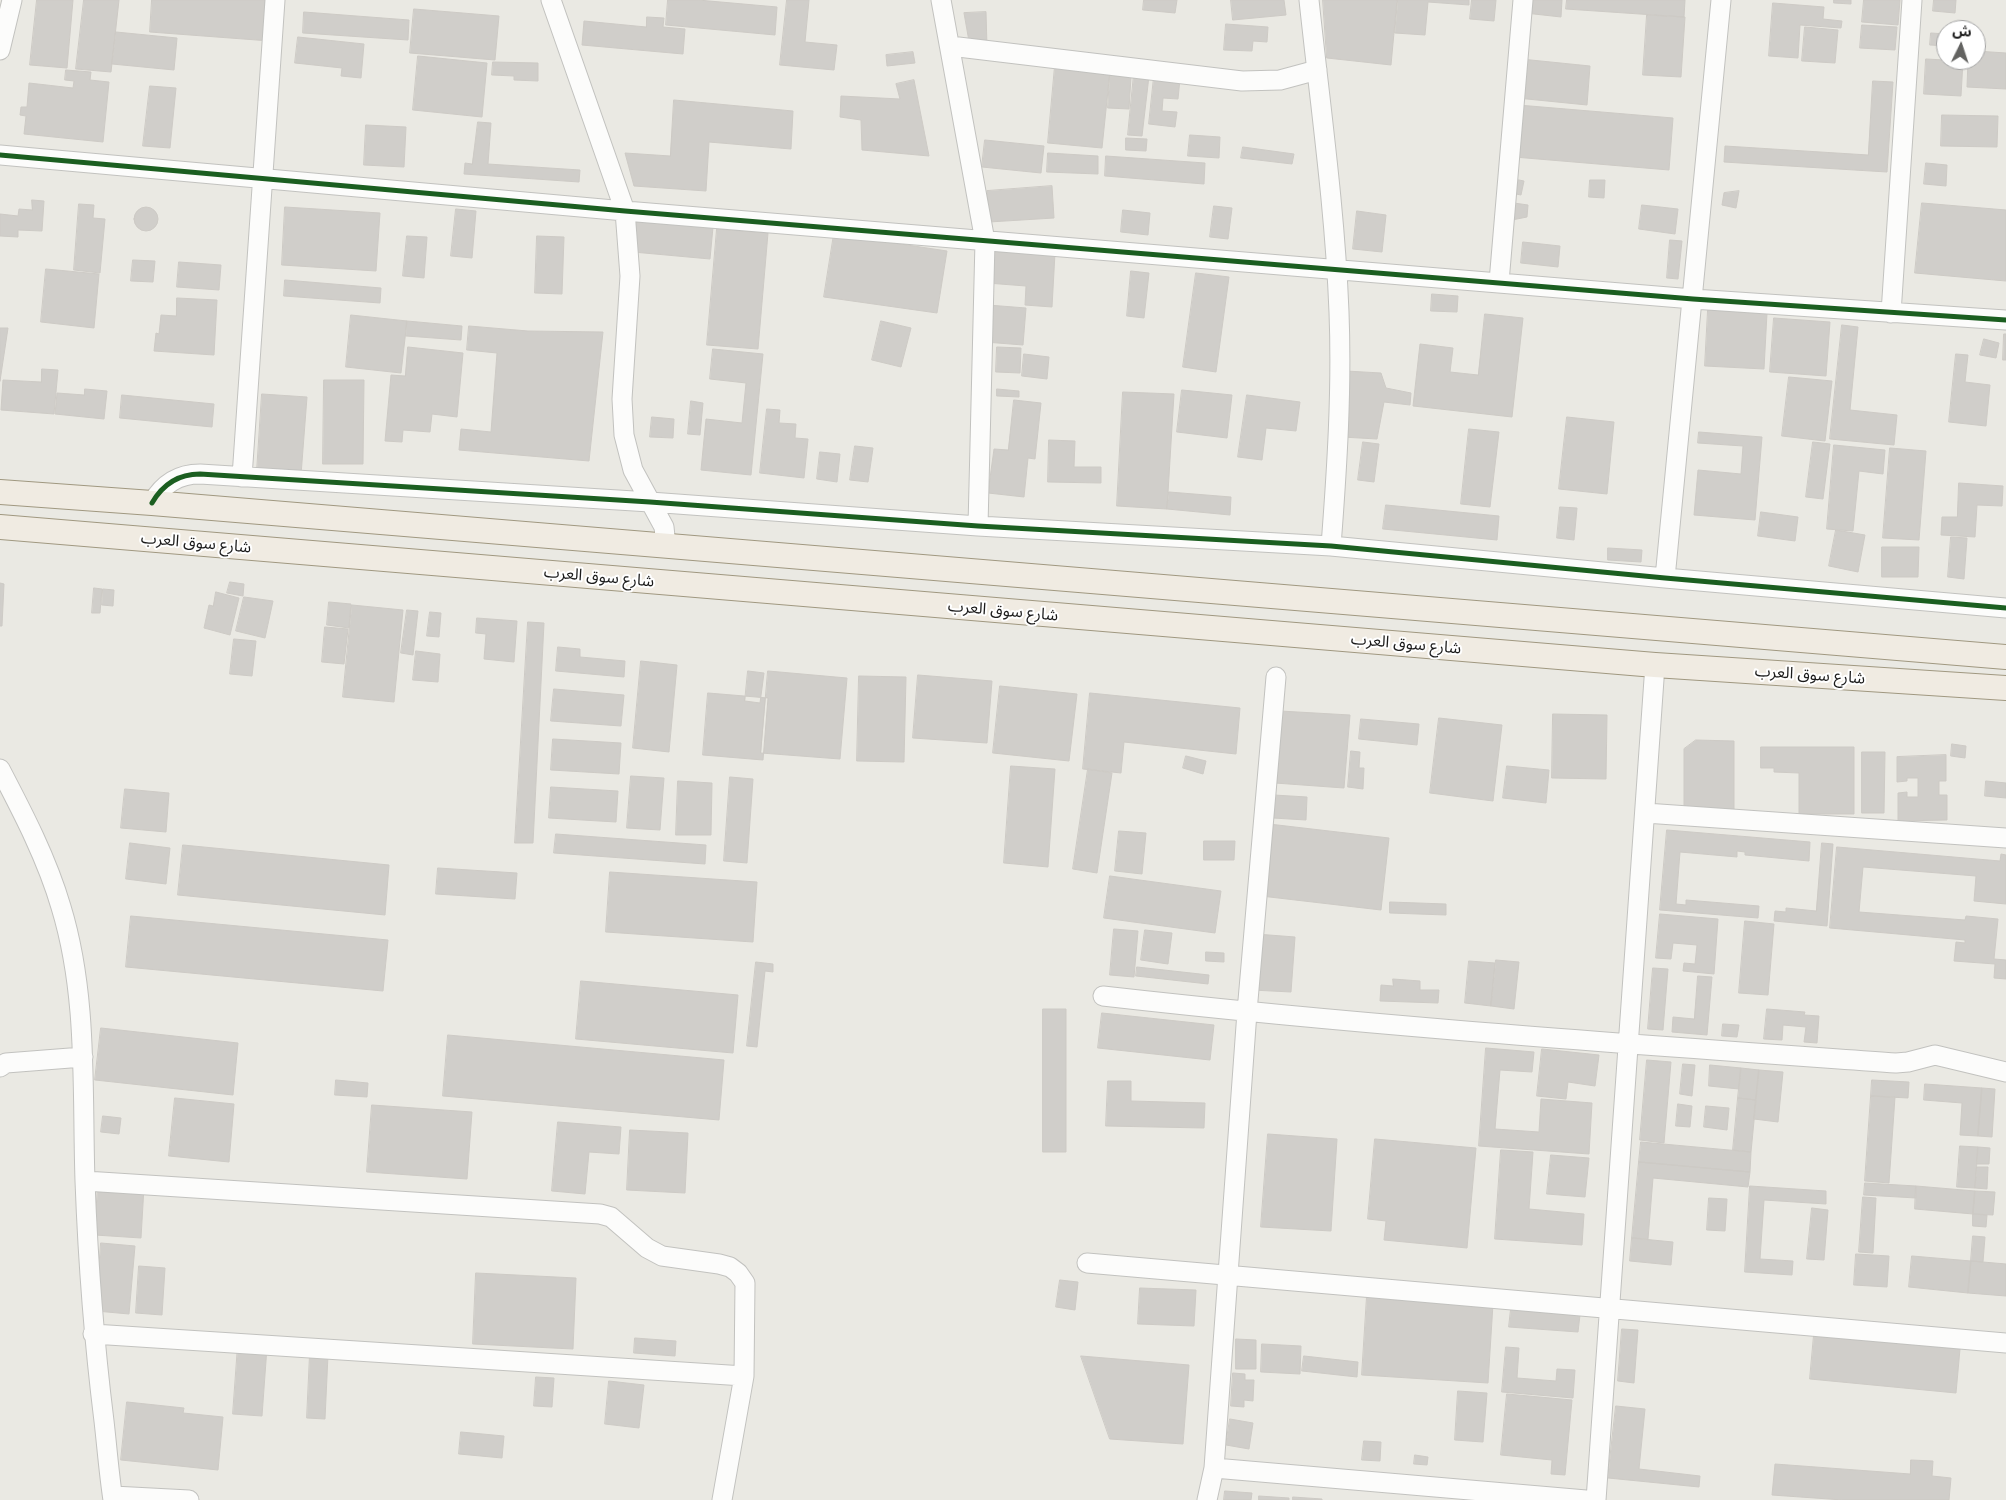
<!DOCTYPE html>
<meta charset="utf-8">
<style>
body{margin:0}
#map{position:relative;width:2006px;height:1500px;overflow:hidden;background:#eae9e3;font-family:Montserrat,"Noto Sans Arabic",sans-serif}
canvas{display:block}
.north{position:absolute;left:1936px;top:20px;width:50px;height:50px;box-sizing:border-box;background:#fff;border:1px solid #a4a4a4;border-radius:50%;rotate:4deg;font-size:14px;font-weight:700;line-height:20px;text-align:center;color:#1b1b1b}
.north::after{content:'';display:block;margin:auto;width:18px;height:22px;background:#636361;clip-path:polygon(50% 0,100% 100%,50% 72%,0 100%)}
</style>
<div id="map">
<canvas width="2006" height="1500"></canvas>
<div class="north">ش</div>
</div>
<script>
const ctx = document.querySelector('canvas').getContext('2d');
ctx.lineJoin = 'round';
function fill(path, color) {
  ctx.fillStyle = color;
  ctx.fill(path, 'evenodd');
}
function trace(path, color, width, dash) {
  ctx.strokeStyle = color;
  ctx.lineWidth = width;
  ctx.lineCap = dash ? 'butt' : 'round';
  ctx.setLineDash(dash || []);
  ctx.stroke(path);
}
function drawText(font, color, halo, rows, align = 'center') {
  ctx.font = font + ' Montserrat,"Noto Sans Arabic",sans-serif';
  ctx.lineWidth = 4;
  ctx.setLineDash([]);
  ctx.textBaseline = 'middle';
  ctx.strokeStyle = halo;
  ctx.fillStyle = color;
  for (const [text, x, y, turn = 0] of rows) {
    ctx.save();
    ctx.translate(x, y);
    ctx.rotate((+turn || 0) * Math.PI / 180);
    ctx.textAlign = isNaN(turn) ? turn : align;
    if (halo) ctx.strokeText(text, 0, 0);
    ctx.fillText(text, 0, 0);
    ctx.restore();
  }
}
const building = new Path2D(`
 M37,0H73L67,68L30,65Z
 M84,0H119L111,72L76,69Z
 M152,0H273L270,41L150,32Z
 M668,0H698L777,7L775,35L666,25Z
 M787,0H809L805,42L837,45L834,70L780,65Z
 M1144,0H1177L1175,13L1143,10Z
 M1231,0H1284L1286,15L1233,20Z
 M1323,0H1397L1391,65L1327,58Z
 M1398,0H1469V5L1428,2L1425,35L1395,33Z
 M1472,0H1496L1494,21L1470,19Z
 M1526,0H1562L1561,17L1525,13Z
 M1567,0H1685L1684,17L1566,9Z
 M1834,0H1851V4L1834,3Z
 M1864,0H1900L1898,25L1862,22Z
 M1934,0H1956L1955,13L1933,11Z
 M1773,3L1824,7L1823,19L1842,21L1841,28L1800,25L1798,58L1769,56Z
 M414,9L499,16L495,60L410,53Z
 M304,12L409,20L408,40L303,33Z
 M986,12L987,47H970L964,13Z
 M1647,15L1685,17L1681,77L1643,75Z
 M647,17L664,18L663,27L685,29L683,54L582,45L584,21L646,27Z
 M1226,24L1268,27L1267,42L1253,41L1252,51L1224,50Z
 M1862,25L1897,27L1895,50L1860,48Z
 M1805,27L1838,30L1835,63L1802,61Z
 M116,32L177,38L174,70L112,64Z
 M1931,33L1946,34V46L1930,45Z
 M298,37L364,44L361,78L341,76L342,68L295,63Z
 M1976,51L2006,53V89L1967,87L1968,60H1976Z
 M913,52L915,63L887,66L886,55Z
 M418,56L487,63L482,117L413,110Z
 M1521,59L1590,66L1587,105L1517,98Z
 M1926,59L1963,61L1961,96L1924,94Z
 M493,62L538,63V81L514,80V76L492,75Z
 M1055,66L1110,71L1102,148L1048,143Z
 M66,70L91,72L90,80L109,82L103,142L24,134L26,116L20,115L21,107H27L29,83L73,88L74,81L65,80Z
 M1134,74L1149,76L1142,136L1128,135Z
 M1110,75L1131,77L1129,109L1108,108Z
 M1154,77L1180,79L1178,99L1163,98L1162,111L1177,112L1175,127L1149,124Z
 M914,80L929,156L862,150L861,120L840,117L841,96L900,99L896,84Z
 M1873,81L1893,82L1887,172L1724,162L1725,146L1868,155Z
 M150,86L176,88L170,148L143,146Z
 M674,100L793,111L791,149L709,142L706,191L634,186L625,153L670,156Z
 M1518,105L1673,118L1669,170L1514,157Z
 M1942,115L1998,116L1997,147L1941,146Z
 M478,122L491,123L488,164L580,170L579,182L464,174L465,163L472,164Z
 M366,125L406,127L404,167L364,165Z
 M1190,135L1220,137L1219,158L1188,156Z
 M1126,138L1147,139L1146,151L1126,150Z
 M985,140L1044,146L1041,173L982,167Z
 M1243,147L1294,154L1292,164L1241,158Z
 M1048,153L1098,156V174L1047,172Z
 M1106,156L1205,163L1204,184L1105,176Z
 M1926,163L1947,165L1946,186L1924,184Z
 M1514,179L1524,181L1521,195L1511,193Z
 M1590,180H1605L1604,198L1589,197Z
 M1052,186L1054,218L989,222L987,191Z
 M1739,191L1736,208L1722,205L1724,193Z
 M32,200L44,201L42,231L18,230V237L0,236V214L18,216L19,209L32,210Z
 M1514,203L1528,205L1527,217L1512,220Z
 M1922,203L2006,210V281L1915,273Z
 M79,204L94,205L93,218L105,219L100,273L74,270Z
 M1642,205L1678,209L1675,234L1639,229Z
 M1214,206L1232,208L1228,239L1210,237Z
 M134 219a12 12 0 1 1 24 0a12 12 0 1 1-24 0Z
 M285,207L380,213L376,271L282,265Z
 M456,209L476,211L472,258L451,256Z
 M1123,210L1150,213L1148,235L1121,232Z
 M1357,211L1386,215L1382,252L1353,249Z
 M636,221L713,227L710,259L633,252Z
 M717,229L768,233L758,349L707,345Z
 M834,234L947,251L937,313L824,297Z
 M407,236L427,237L424,278L403,276Z
 M537,236L564,237L562,294L535,293Z
 M1670,240L1682,241L1678,279L1667,278Z
 M1523,242L1560,246L1558,267L1521,263Z
 M990,248L1055,253L1052,307L1025,305L1026,286L987,283Z
 M133,260L155,261L153,282L131,281Z
 M179,262L221,265L219,290L177,287Z
 M46,269L99,274L94,328L41,322Z
 M1131,271L1149,273L1144,318L1127,316Z
 M1196,273L1229,277L1216,372L1183,367Z
 M285,280L381,288L380,303L284,296Z
 M1432,294L1458,296L1457,312L1431,311Z
 M177,298L217,300L214,355L154,351L156,333L159,334L161,315L176,316Z
 M988,305L1026,308L1023,345L985,342Z
 M1708,310L1767,313L1764,369L1705,366Z
 M1485,314L1523,318L1512,417L1413,406L1420,344L1453,348L1450,372L1478,375Z
 M351,315L407,321L401,373L346,367Z
 M1774,318L1830,322L1826,376L1770,372Z
 M407,321L462,326L461,340L406,336Z
 M881,321L911,328L901,367L872,360Z
 M1842,325L1858,327L1850,410L1897,415L1894,445L1830,439Z
 M469,326L528,331L603,332L589,461L459,450L461,429L491,432L497,353L467,350Z
 M0,328H8L0,381Z
 M2004,334H2006V360H2003Z
 M1984,339L1999,343L1996,358L1980,355Z
 M408,347L463,353L457,417L432,414L430,432L403,430L402,442L385,441L391,375L405,376Z
 M997,347L1021,348L1020,373L996,372Z
 M713,349L763,354L751,475L701,470L706,419L742,423L746,383L710,379Z
 M1024,354L1049,357L1047,379L1022,376Z
 M1956,354L1968,355L1965,382L1990,385L1986,426L1949,422Z
 M42,369L58,370L54,414L1,410L3,380L41,382Z
 M1346,371L1381,373L1386,388L1411,393L1410,405L1384,402L1377,439L1342,437Z
 M1789,377L1832,381L1825,441L1782,436Z
 M324,380H364L363,464H323Z
 M85,389L107,391L104,419L55,414L57,393L84,395Z
 M997,389L1019,391V397L997,396Z
 M1182,390L1232,395L1227,438L1177,432Z
 M1123,392L1174,394L1167,509L1117,506Z
 M262,394L307,397L301,475L257,471Z
 M122,395L214,404L212,427L120,418Z
 M1247,395L1300,402L1296,431L1266,428L1262,460L1238,457Z
 M1014,400L1041,403L1035,459L1028,458L1024,497L988,493L994,449L1008,450Z
 M691,401L703,403L700,435L688,434Z
 M767,409L780,410L779,423L796,424L795,438L808,439L804,478L760,473Z
 M652,417L674,419L673,438L650,437Z
 M1567,417L1614,422L1607,494L1559,489Z
 M1469,429L1499,432L1490,507L1461,504Z
 M1699,432L1762,437L1755,520L1694,515L1698,470L1741,474L1743,446L1698,443Z
 M1049,440L1075,441L1074,467H1101V483L1048,482Z
 M1363,442L1379,444L1374,482L1358,480Z
 M1813,442L1830,444L1823,499L1806,497Z
 M1834,445L1885,450L1883,474L1859,471L1853,531L1827,529Z
 M855,446L873,448L868,482L850,480Z
 M1890,448L1926,451L1919,540L1883,538Z
 M820,452L840,454L837,482L817,479Z
 M1959,483L2003,486L2002,506L1977,505L1975,537L1941,535L1942,517H1957Z
 M1169,492L1231,497L1230,515L1167,509Z
 M1386,505L1499,516L1497,540L1383,529Z
 M1560,507L1577,508L1574,540L1557,538Z
 M1761,512L1798,517L1795,541L1758,536Z
 M1836,530L1865,535L1858,572L1829,566Z
 M1951,537L1967,538L1964,579L1948,577Z
 M1882,547H1919L1918,577H1882Z
 M1608,548L1642,550L1641,562L1608,560Z
 M230,582L244,584L243,596L227,593Z
 M0,583L4,584L2,626H0Z
 M94,588L102,589L100,613H92Z
 M103,589L114,590L113,606L102,605Z
 M216,592L239,598L230,635L204,628L209,605L213,606Z
 M244,597L273,601L265,638L236,631Z
 M329,602L351,604L349,628L327,625Z
 M352,605L403,610L394,702L343,697Z
 M407,610L418,611L413,655L401,653Z
 M430,612L441,613L439,637L427,636Z
 M477,618L517,621L514,662L484,659L486,634L476,633Z
 M528,622L544,623L533,843H515Z
 M325,627L348,629L344,664L322,662Z
 M234,639L256,641L252,676L230,674Z
 M558,647L580,649V657L625,661L624,677L556,671Z
 M416,651L440,654L438,682L413,680Z
 M641,661L677,665L669,752L633,748Z
 M748,671L764,673L760,703L745,701Z
 M768,671L847,678L840,759L761,753Z
 M918,675L992,681L987,743L913,738Z
 M859,676L906,677L904,762L857,761Z
 M1000,686L1077,694L1069,761L993,753Z
 M554,689L624,695L621,726L551,721Z
 M708,693L768,698L763,760L703,755Z
 M1090,693L1240,708L1236,754L1124,742L1121,773L1083,769Z
 M1280,711L1350,715L1344,788L1275,783Z
 M1553,714L1607,715L1606,779L1552,778Z
 M1439,718L1502,725L1493,801L1430,793Z
 M1361,719L1419,724L1417,745L1359,739Z
 M553,739L621,743L619,774L551,770Z
 M1696,740L1734,741V811H1684V749Z
 M1952,744L1966,746L1965,758L1951,756Z
 M1761,747H1854V814H1799V773L1774,772V768H1761Z
 M1351,751L1360,752L1359,768H1364L1363,789L1348,787Z
 M1862,752H1885L1884,813H1862Z
 M1946,755V781H1939V795H1947V820L1898,821V793L1907,792V797H1918V778H1907V781L1897,782V757Z
 M1186,756L1206,761L1203,774L1183,768Z
 M1011,766L1055,769L1048,867L1004,863Z
 M1507,766L1549,770L1546,803L1503,798Z
 M1088,769L1112,773L1097,873L1073,869Z
 M631,776L664,778L660,830L627,828Z
 M730,777L753,779L747,863L724,861Z
 M678,781L712,783L711,835H676Z
 M1986,781L2006,783V798L1985,796Z
 M551,787L618,791L616,822L549,818Z
 M125,789L169,793L166,832L121,828Z
 M1274,795L1307,797L1306,820L1273,818Z
 M1269,824L1389,838L1381,910L1261,896Z
 M1667,830L1810,842L1809,861L1745,855V852L1737,851V857L1680,852L1676,904L1686,905V900L1759,906L1758,918L1660,910Z
 M1119,831L1146,833L1142,874L1115,871Z
 M556,834L706,845L705,864L554,853Z
 M1204,841H1235L1234,860H1204Z
 M130,843L170,848L166,884L126,879Z
 M1822,843L1833,844L1827,926L1774,921L1775,911L1786,912V908L1816,911Z
 M183,845L389,865L385,915L178,895Z
 M1837,847L2000,861L2001,854L2006,855V904L1974,901L1976,876L1863,867L1859,912L1965,920L1966,916L1998,919L1994,959L2006,960V979L1994,978L1995,964L1954,961L1956,942L1965,943V940L1830,928Z
 M438,868L517,873L515,899L436,894Z
 M610,872L757,882L753,942L606,932Z
 M1110,876L1221,891L1215,933L1104,918Z
 M1390,902L1446,904V915L1390,913Z
 M1660,914L1718,919L1714,974L1683,971L1684,963L1695,964L1697,945L1673,943L1671,959L1656,958Z
 M131,916L388,940L383,991L126,967Z
 M1745,921L1774,924L1768,995L1739,993Z
 M1114,929L1138,931L1134,977L1110,975Z
 M1145,930L1172,933L1168,964L1141,960Z
 M1256,934L1295,937L1291,992L1252,990Z
 M1206,952L1224,953V962L1206,961Z
 M1496,960L1519,962L1514,1009L1491,1006Z
 M1469,961L1495,963L1491,1006L1465,1003Z
 M756,962L773,964V972L765,971L757,1047L747,1046Z
 M1137,967L1209,975L1208,984L1136,976Z
 M1653,968L1668,969L1663,1030L1648,1029Z
 M1698,976L1712,977L1707,1035L1672,1032L1673,1017L1694,1019Z
 M1393,979L1420,981V990H1439L1438,1003L1380,1001L1381,985L1393,986Z
 M581,981L738,995L733,1053L576,1039Z
 M1043,1009H1066V1152H1043Z
 M1767,1009L1805,1012L1804,1015L1819,1016L1817,1043L1804,1042L1806,1027L1783,1025L1782,1040L1764,1039Z
 M1102,1013L1214,1025L1210,1060L1098,1048Z
 M1723,1024L1739,1025L1737,1037L1722,1036Z
 M101,1028L238,1043L233,1095L95,1080Z
 M448,1035L724,1060L719,1120L443,1096Z
 M1486,1048L1534,1052L1532,1072L1500,1070L1495,1129L1539,1132L1541,1099L1592,1103L1589,1154L1479,1146Z
 M1542,1049L1599,1055L1595,1086L1568,1082L1566,1099L1537,1096Z
 M1647,1060L1671,1062L1664,1143L1640,1140Z
 M1683,1064L1695,1065L1692,1096L1680,1094Z
 M1710,1065L1741,1068L1739,1089L1709,1086Z
 M1741,1068L1759,1070L1756,1100L1738,1098Z
 M1759,1070L1783,1072L1778,1122L1754,1119Z
 M336,1080L368,1083L367,1097L335,1095Z
 M1872,1080L1909,1082L1908,1098L1871,1096Z
 M1108,1081H1131V1101L1205,1103L1204,1128L1106,1126Z
 M1925,1084L1982,1088L1978,1136L1960,1135L1962,1103L1924,1100Z
 M1982,1088L1995,1089L1992,1137L1978,1136Z
 M1871,1096L1895,1097L1889,1183L1865,1181Z
 M175,1098L234,1104L229,1162L169,1156Z
 M1738,1098L1756,1100L1751,1152L1733,1150Z
 M1678,1104L1692,1106L1690,1127L1676,1126Z
 M372,1105L472,1112L467,1179L367,1172Z
 M1706,1106L1729,1108L1727,1130L1704,1127Z
 M103,1116L121,1118L119,1134L101,1132Z
 M558,1122L621,1127L619,1154L589,1152L585,1194L552,1191Z
 M630,1130L688,1133L685,1193L627,1190Z
 M1268,1134L1337,1139L1331,1231L1261,1227Z
 M1375,1139L1476,1148L1467,1248L1384,1240L1386,1221L1368,1219Z
 M1641,1142L1751,1152L1750,1172L1639,1162Z
 M1960,1146L1978,1147L1975,1188L1957,1187Z
 M1978,1147L1990,1148L1989,1164H1977Z
 M1501,1150L1533,1152L1529,1209L1584,1214L1582,1245L1495,1239Z
 M1551,1155L1589,1158L1585,1197L1547,1194Z
 M1639,1162L1750,1172L1748,1187L1653,1178L1648,1239L1632,1238Z
 M1977,1167H1988L1987,1189L1975,1188Z
 M1865,1183L1916,1186V1198L1864,1195Z
 M98,1184L144,1187L141,1238L95,1235Z
 M1750,1186L1826,1191V1204L1764,1200L1760,1259L1793,1261L1792,1275L1745,1272Z
 M1916,1186L1975,1191L1973,1214L1915,1209Z
 M1975,1191L1995,1192L1993,1215L1973,1214Z
 M1863,1197L1876,1198L1873,1253L1859,1252Z
 M1709,1198L1727,1199L1725,1231L1707,1230Z
 M1812,1208L1828,1210L1824,1260L1807,1259Z
 M1973,1214L1987,1215L1986,1227L1973,1226Z
 M1973,1236L1985,1237L1983,1262L1971,1261Z
 M1632,1238L1673,1242L1671,1265L1630,1261Z
 M101,1243L135,1246L129,1314L96,1311Z
 M1856,1254L1889,1256L1887,1287L1854,1285Z
 M1912,1256L1971,1261L1968,1293L1909,1287Z
 M1971,1261L2006,1264V1296L1968,1293Z
 M139,1266L165,1268L162,1315L136,1313Z
 M476,1273L576,1278L573,1349L473,1344Z
 M1060,1280L1078,1282L1075,1310L1056,1307Z
 M1140,1288L1196,1290L1194,1326L1138,1324Z
 M1367,1296L1493,1304L1488,1383L1362,1375Z
 M1511,1309L1580,1315L1578,1332L1509,1327Z
 M1622,1329L1638,1330L1634,1383L1618,1381Z
 M1814,1335L1960,1349L1956,1393L1810,1379Z
 M635,1338L676,1341L675,1356L634,1353Z
 M1236,1339L1256,1340V1369H1236Z
 M1262,1344L1301,1346L1300,1374L1261,1372Z
 M238,1345L267,1347L262,1416L233,1414Z
 M1506,1347L1519,1348L1517,1378L1556,1381L1557,1369L1575,1370L1573,1398L1502,1392Z
 M310,1354L328,1355L325,1419L307,1418Z
 M1081,1356L1189,1365L1183,1444L1110,1439Z
 M1304,1356L1358,1362L1357,1377L1302,1371Z
 M1233,1373L1245,1374V1380H1254L1253,1401L1244,1400V1407L1231,1406Z
 M536,1377L554,1378L552,1407L534,1406Z
 M609,1381L644,1385L639,1428L605,1424Z
 M1458,1391L1487,1393L1483,1442L1455,1440Z
 M1507,1394L1572,1400L1565,1475L1551,1474L1552,1460L1501,1455Z
 M127,1402L184,1408L183,1413L223,1417L218,1470L121,1460Z
 M1616,1406L1645,1409L1639,1469L1700,1476L1699,1487L1608,1478Z
 M1230,1419L1253,1423L1249,1449L1226,1445Z
 M461,1432L504,1436L502,1458L459,1454Z
 M1364,1441L1381,1442L1380,1461L1362,1460Z
 M1415,1455L1428,1457L1427,1465L1414,1464Z
 M1911,1460L1933,1461L1932,1476L1951,1478L1949,1500H1843L1772,1495L1775,1464L1910,1474Z
 M1225,1491L1252,1493L1251,1500H1224Z
 M1259,1496L1289,1498V1500H1259Z
 M1293,1497L1322,1499V1500H1293Z`);
const minor = new Path2D(`
 M551,0L625,211L630,276L622,399L624,435L633,470L664,527L666,546
 M941,0L985,241L978,526
 M1309,0C1320,104 1335,208 1339,312C1342,390 1337,468 1331,546
 M950,46L1242,81L1280,80L1317,70
 M0,50L12,0
 M0,155L625,211L1693,299L2006,320
 M1499,282L1523,0
 M1891,313L1912,0
 M242,477L275,0
 M152,503C163,484 178,474 200,474L650,502L978,526L1331,546L1665,578L2006,608
 M1665,578L1721,0
 M0,769C23,813 47,859 61,907C88,995 82,1089 85,1181C88,1261 94,1341 104,1421C107,1447 109,1474 113,1500
 M1645,813L2006,838
 M1103,996C1366,1026 1631,1044 1896,1063L1908,1062L1935,1055L2006,1072
 M0,1067L6,1063L83,1057
 M85,1181L600,1214L611,1217L647,1248L662,1256L719,1264L730,1267L738,1273L745,1283L744,1376L722,1500
 M1087,1263L2006,1343
 M93,1334L744,1376
 M1214,1468L1586,1500
 M113,1496L189,1500
 M1207,1500L1214,1468L1247,1012L1276,677
 M1596,1500L1655,665`);
const major = new Path2D(`
 M0,492L152,503L2006,657
 M0,527L1655,665L2006,688`);
const cycleway = new Path2D(`
 M0,155L625,211L1693,299L2006,320
 M152,503C163,484 178,474 200,474L650,502L978,526L1331,546L1665,578L2006,608`);
const streetNames = [
 ["شارع سوق العرب",196,543,5],
 ["شارع سوق العرب",599,577,5],
 ["شارع سوق العرب",1003,611,5],
 ["شارع سوق العرب",1406,644,5],
 ["شارع سوق العرب",1810,675,4]
];
fill(building, '#d0ceca');
trace(building, '#cdcac5', 1);
trace(minor, '#c2c2bf', 21);
trace(major, '#a09880', 26);
trace(minor, '#fcfcfb', 19);
trace(major, '#f0ebe2', 24);
trace(cycleway, '#1b5e20', 5);
drawText('16px', '#1b1b1b', '#fff', streetNames);
</script>
